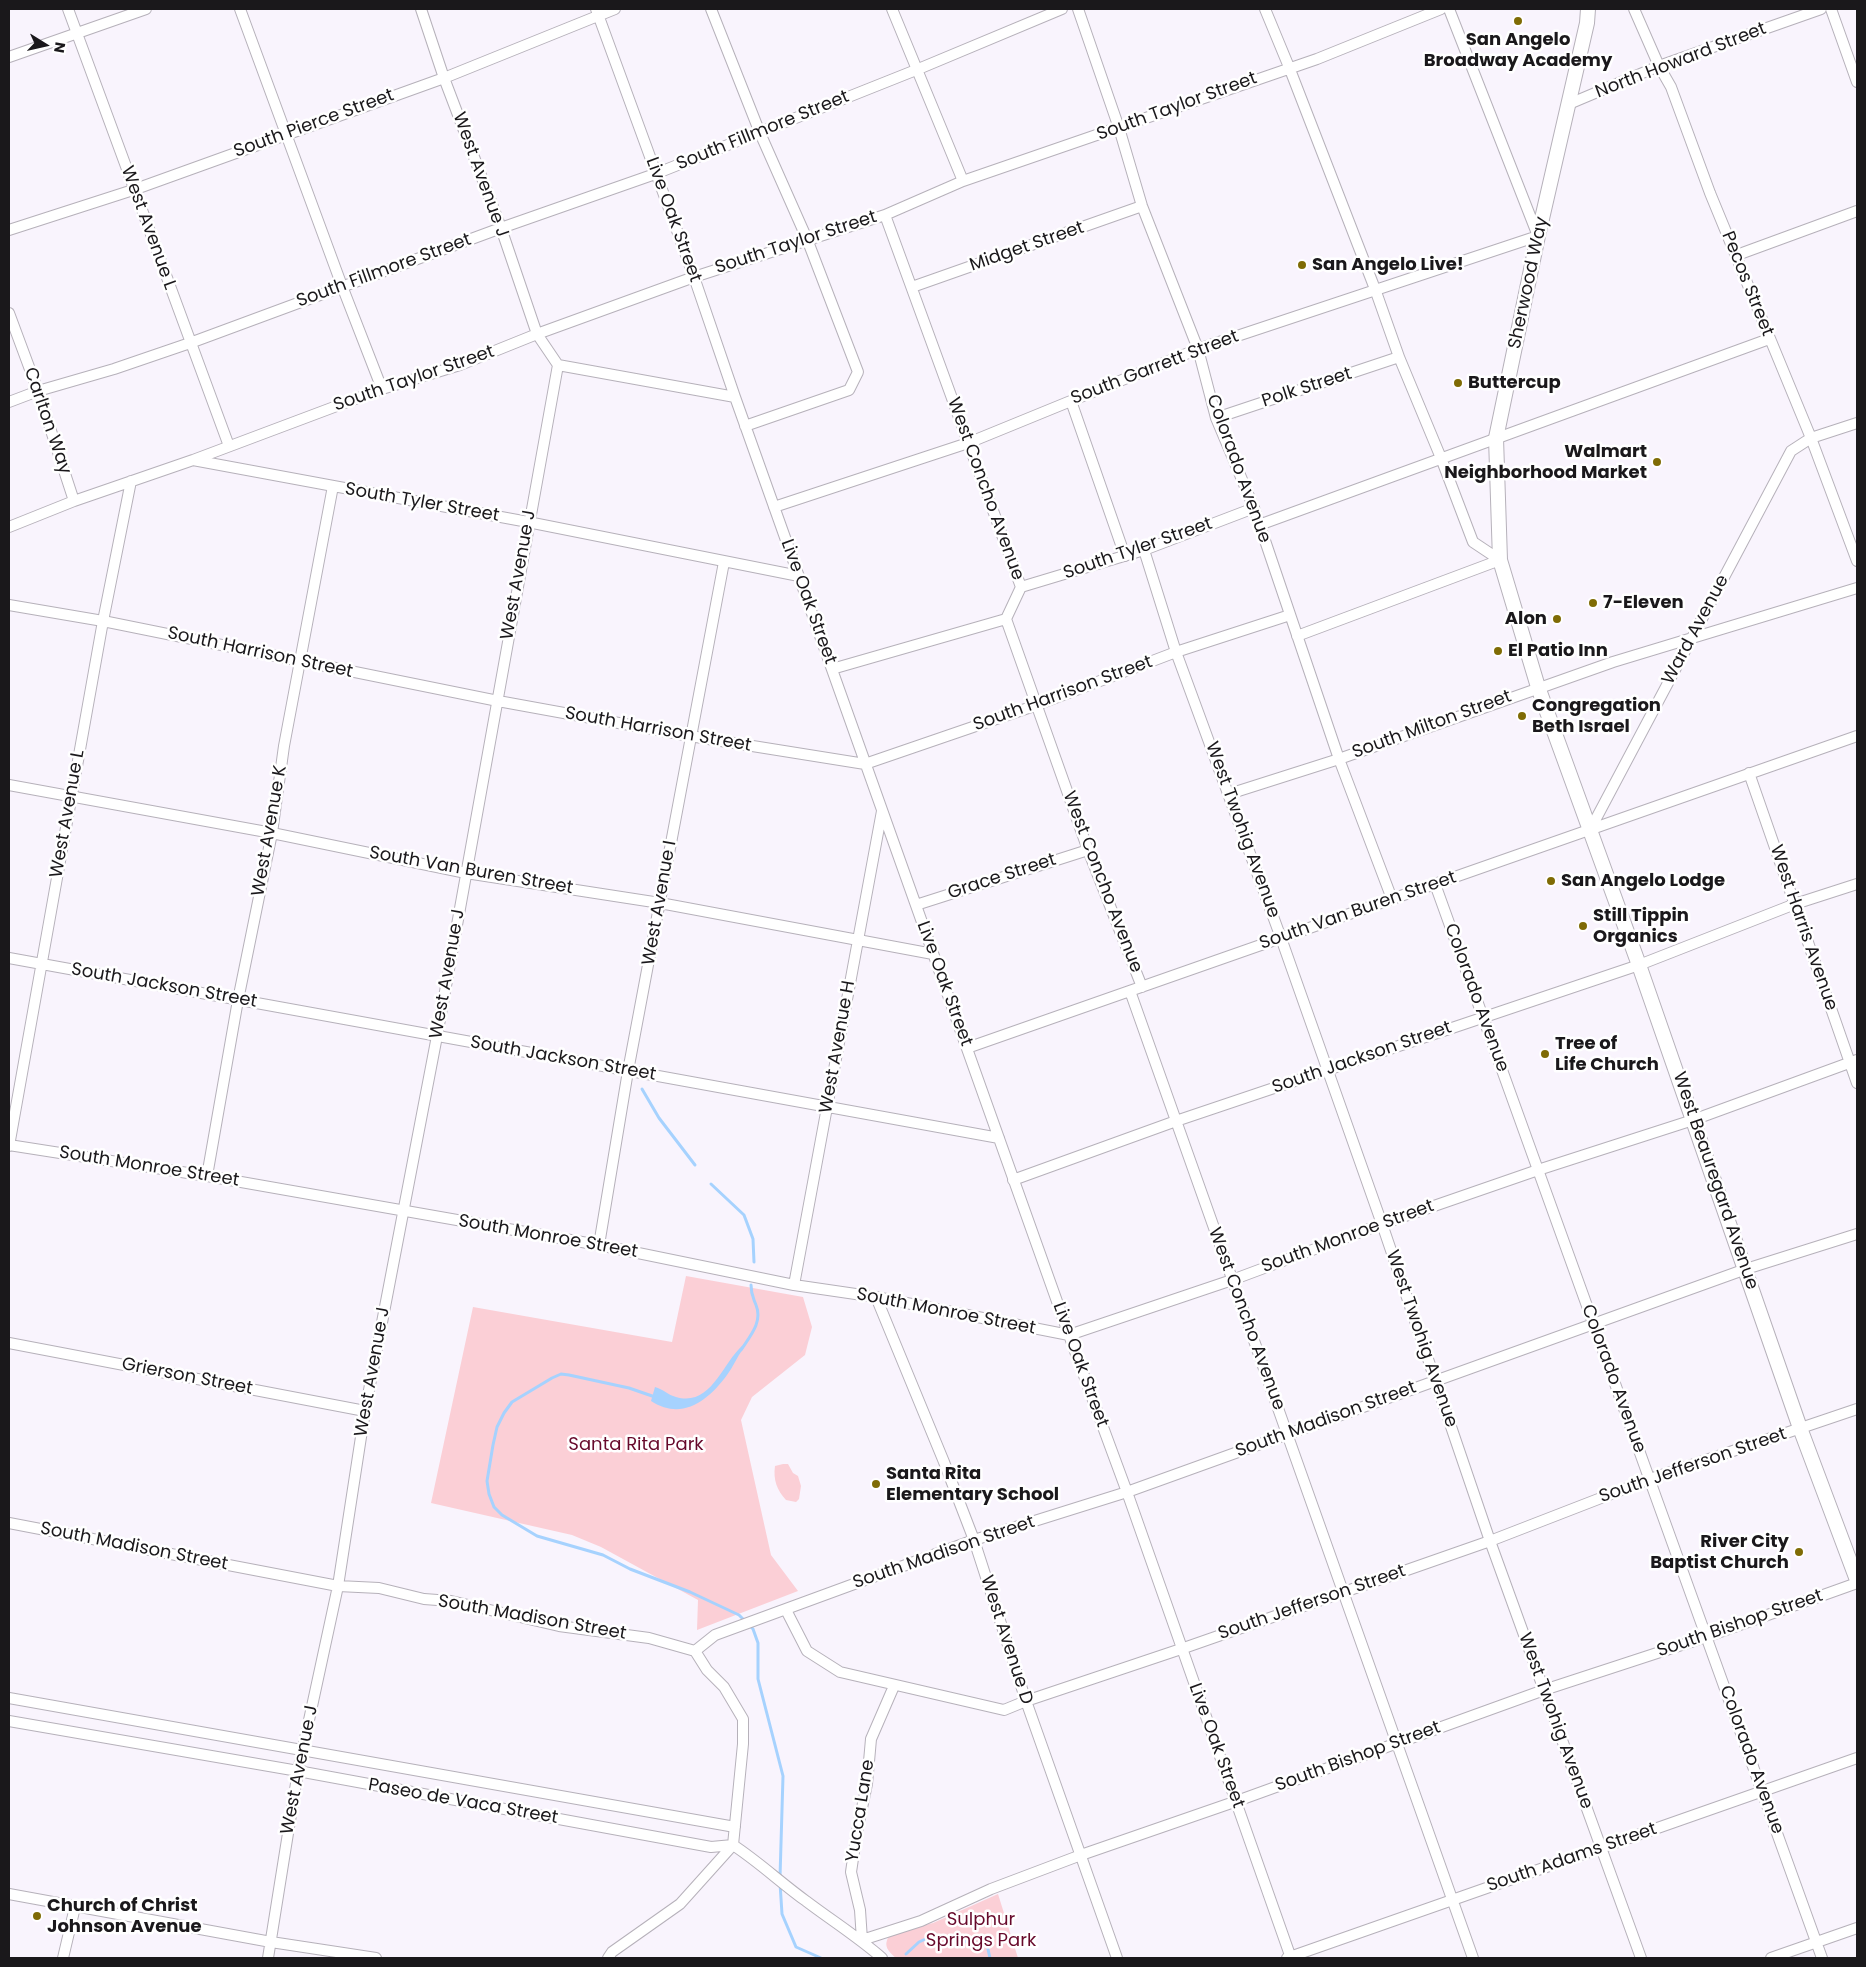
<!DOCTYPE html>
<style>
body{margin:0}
#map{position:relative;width:1866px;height:1967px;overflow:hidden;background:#f9f4fd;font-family:Poppins,sans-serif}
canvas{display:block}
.frame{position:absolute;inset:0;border:10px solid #1a181b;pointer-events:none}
.north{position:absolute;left:20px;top:20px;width:50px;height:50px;-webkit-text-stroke:4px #fff;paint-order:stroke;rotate:100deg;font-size:14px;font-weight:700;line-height:20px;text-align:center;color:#1a181b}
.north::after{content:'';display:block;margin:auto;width:18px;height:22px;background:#1a181b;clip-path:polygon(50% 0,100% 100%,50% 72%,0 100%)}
</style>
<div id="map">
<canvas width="1866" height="1967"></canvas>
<div class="frame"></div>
<div class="north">N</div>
</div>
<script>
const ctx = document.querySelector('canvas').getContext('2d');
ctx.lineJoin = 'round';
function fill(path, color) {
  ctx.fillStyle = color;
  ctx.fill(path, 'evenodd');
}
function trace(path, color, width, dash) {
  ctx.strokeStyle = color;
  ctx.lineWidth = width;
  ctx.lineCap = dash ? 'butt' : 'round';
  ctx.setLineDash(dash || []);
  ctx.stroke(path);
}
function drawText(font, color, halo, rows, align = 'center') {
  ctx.font = font + ' Poppins,sans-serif';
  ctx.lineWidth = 5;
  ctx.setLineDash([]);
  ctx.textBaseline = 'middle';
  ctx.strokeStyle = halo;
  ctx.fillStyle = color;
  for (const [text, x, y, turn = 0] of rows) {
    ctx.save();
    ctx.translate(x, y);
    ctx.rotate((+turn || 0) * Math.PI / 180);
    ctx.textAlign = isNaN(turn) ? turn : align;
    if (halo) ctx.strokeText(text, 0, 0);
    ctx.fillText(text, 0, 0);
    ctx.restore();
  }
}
const green = new Path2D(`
 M686,1276L803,1297L812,1327L805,1355L752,1397L741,1420L771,1555L798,1591L697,1630L698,1600L601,1547L572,1535L431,1503L473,1307L672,1342Z
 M783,1464H788L793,1473L798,1476L801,1486L799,1499L796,1502L786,1500C777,1490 773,1480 775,1466Z
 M998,1894L1018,1958H896C888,1951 883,1946 889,1936L897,1932L933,1923Z`);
const water = new Path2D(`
 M742,1346L743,1349C737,1357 733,1367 727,1375C708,1401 682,1421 651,1401L655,1387C663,1389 668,1395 676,1397C711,1407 722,1364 742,1346Z`);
const stream = new Path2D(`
 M642,1089L659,1118L695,1165
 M711,1184L744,1215L753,1239L754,1262
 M741,1350C750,1336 763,1322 756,1305C753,1297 751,1295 751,1285
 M655,1397L629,1388L569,1375L561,1374L552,1378L512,1402L504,1413L497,1427L493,1445L487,1481L489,1494L494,1507L502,1515L537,1536L603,1555L630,1569L690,1592L739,1615L753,1629L758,1643V1679L783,1776L780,1877
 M780,1883L782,1914L796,1947L821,1958
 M906,1954L919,1942L932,1936L987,1945L990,1958`);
const minor = new Path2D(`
 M68,9L229,446
 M240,9L342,286L382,389
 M596,9L694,277L735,397L1069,1335L1127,1492L1291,1958
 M711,9L760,133L807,239L858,372L849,390L745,426
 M892,9L963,181
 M1078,9L1119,128L1142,206L1198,349L1216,418L1254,508L1339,759L1392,899
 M1265,9L1289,67L1375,289L1399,357L1441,458L1473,542L1500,560
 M1634,9L1659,66L1671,87L1710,193L1811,438L1857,561
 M1831,9L1857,82
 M9,57L146,9
 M1569,104L1659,66L1821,9
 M885,215L1021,587L1006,619L1088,850L1142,987
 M9,230L133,190L444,78L615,9
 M1737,255L1857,211
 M912,287L1142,206
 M9,313L38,391L74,501
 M558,365L735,397
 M1071,401L1125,556
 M9,402L38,391L114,369L190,343L501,228L655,174L916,70L1062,9
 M1216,418L1399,357
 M193,460L528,522L799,576
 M774,507L968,443L1198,349L1538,236L1449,9
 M1259,525L1769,339
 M9,527L74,501L193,460L382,389L460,365L537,334L694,277L885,215L963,181L1317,59L1441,9
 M1144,550L1176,652L1281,938L1382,1224L1490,1541L1641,1958
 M1021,587L1144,550L1254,508
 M9,605L103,621L498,701L690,736L865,764L1037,705L1176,652L1290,615
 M1297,636L1500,560
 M832,669L1006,619
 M1749,773L1857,1083
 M9,785L272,833L466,873L660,903L933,954
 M1229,794L1339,759L1613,662L1857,588
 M1590,830L1791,451L1811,438L1857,423
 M1435,884L1822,1958
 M916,905L1088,850
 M9,958L999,1138
 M1130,991L1473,1958
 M967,1048L1857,736
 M9,1145L207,1176L599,1245L794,1285L876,1297L1069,1335L1232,1280L1382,1224L1538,1170L1693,1120L1857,1060
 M9,1146L103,621L131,481
 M207,1176L238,1000L272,833L284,746L333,486
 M1013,1180L1176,1121L1639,965L1795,904L1857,884
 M599,1245L628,1071L724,562
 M794,1285L882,811
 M876,1297L944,1462L974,1540L1026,1701L1117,1958
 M9,1343L365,1411
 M9,1523L338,1586L379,1588L424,1599L451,1601L559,1626L649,1638L695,1651L715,1635L974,1540L1127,1492L1746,1269L1857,1234
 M786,1610L807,1651L840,1672L1004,1710L1026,1701L1181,1649L1490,1541L1650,1479L1857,1409
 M894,1686L871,1739L867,1784L857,1832L851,1872L860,1910L862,1940L921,1921L991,1889L1081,1855L1237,1801L1544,1690L1706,1637L1857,1583
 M9,1698L735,1827
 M9,1721L298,1771L711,1847L733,1845C759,1862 781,1883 806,1901C831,1920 858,1937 882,1958
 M9,1894L271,1942L376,1958
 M63,1958L75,1907
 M268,1958L298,1771L338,1586L365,1411L437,1036L558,365L537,334L501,228L444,78L421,9
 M608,1958L612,1952L680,1904L733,1845L743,1744V1719L724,1687L707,1670L695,1651
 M1287,1958L1857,1758
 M1771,1958L1857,1928`);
const major = new Path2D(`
 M1588,9L1587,23L1538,236L1496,438L1500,560L1538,687L1639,965L1800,1428L1857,1580`);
const markers = [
 [1518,21,5,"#7f6b05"],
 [1302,265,5,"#7f6b05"],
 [1458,383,5,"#7f6b05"],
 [1657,462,5,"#7f6b05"],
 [1593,603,5,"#7f6b05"],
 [1557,619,5,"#7f6b05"],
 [1498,651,5,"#7f6b05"],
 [1522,716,5,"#7f6b05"],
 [1551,881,5,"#7f6b05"],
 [1583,926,5,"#7f6b05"],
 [1545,1054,5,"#7f6b05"],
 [876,1484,5,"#7f6b05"],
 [1799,1552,5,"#7f6b05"],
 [37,1916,5,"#7f6b05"]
];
const poiNames = [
 ["San Angelo",1518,40,"center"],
 ["Broadway Academy",1518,61,"center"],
 ["San Angelo Live!",1312,265],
 ["Buttercup",1468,383],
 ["Walmart",1647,452,"right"],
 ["Neighborhood Market",1647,473,"right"],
 ["7-Eleven",1603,603],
 ["Alon",1547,619,"right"],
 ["El Patio Inn",1508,651],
 ["Congregation",1532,706],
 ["Beth Israel",1532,727],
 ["San Angelo Lodge",1561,881],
 ["Still Tippin",1593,916],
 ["Organics",1593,937],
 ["Tree of",1555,1044],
 ["Life Church",1555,1065],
 ["Santa Rita",886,1474],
 ["Elementary School",886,1495],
 ["River City",1789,1542,"right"],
 ["Baptist Church",1789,1563,"right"],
 ["Church of Christ",47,1906],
 ["Johnson Avenue",47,1927]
];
const streetNames = [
 ["North Howard Street",1681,61,-21],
 ["South Taylor Street",1177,107,-20],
 ["South Pierce Street",314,124,-20],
 ["South Fillmore Street",763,131,-22],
 ["West Avenue J",480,175,70],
 ["Live Oak Street",673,220,70],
 ["West Avenue L",148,228,70],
 ["South Taylor Street",796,243,-18],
 ["Midget Street",1027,247,-19],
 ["South Fillmore Street",384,271,-20],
 ["Sherwood Way",1529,283,-78],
 ["Pecos Street",1747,284,68],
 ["South Garrett Street",1155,368,-21],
 ["South Taylor Street",414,379,-19],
 ["Polk Street",1307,388,-18],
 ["Carlton Way",47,421,71],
 ["Colorado Avenue",1238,469,70],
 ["West Concho Avenue",985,489,70],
 ["South Tyler Street",422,503,10],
 ["South Tyler Street",1138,549,-19],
 ["West Avenue J",519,575,-80],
 ["Live Oak Street",808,602,70],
 ["Ward Avenue",1696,630,-62],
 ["South Harrison Street",260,653,12],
 ["South Harrison Street",1063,694,-20],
 ["South Milton Street",1432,725,-20],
 ["South Harrison Street",658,730,10],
 ["West Avenue L",68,814,-80],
 ["West Twohig Avenue",1242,830,70],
 ["West Avenue K",270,831,-80],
 ["South Van Buren Street",471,871,10],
 ["Grace Street",1002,877,-18],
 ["West Concho Avenue",1102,882,69],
 ["West Avenue I",660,903,-80],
 ["South Van Buren Street",1358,911,-19],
 ["West Harris Avenue",1803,928,71],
 ["West Avenue J",448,974,-80],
 ["Live Oak Street",944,984,70],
 ["South Jackson Street",164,986,10],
 ["Colorado Avenue",1476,998,70],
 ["West Avenue H",838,1047,-80],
 ["South Jackson Street",1362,1058,-19],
 ["South Jackson Street",563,1059,10],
 ["South Monroe Street",149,1167,9],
 ["West Beauregard Avenue",1715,1181,71],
 ["South Monroe Street",548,1237,10],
 ["South Monroe Street",1348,1237,-20],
 ["South Monroe Street",946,1312,11],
 ["West Concho Avenue",1246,1319,70],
 ["West Twohig Avenue",1421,1339,71],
 ["Live Oak Street",1080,1365,70],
 ["West Avenue J",373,1372,-80],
 ["Grierson Street",187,1377,11],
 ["Colorado Avenue",1613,1379,70],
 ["South Madison Street",1326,1420,-20],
 ["South Jefferson Street",1693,1466,-19],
 ["South Madison Street",134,1547,11],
 ["South Madison Street",944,1553,-19],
 ["South Jefferson Street",1312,1603,-19],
 ["South Madison Street",532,1618,10],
 ["South Bishop Street",1740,1624,-19],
 ["West Avenue D",1006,1640,72],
 ["West Twohig Avenue",1555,1721,70],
 ["Live Oak Street",1216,1746,70],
 ["South Bishop Street",1358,1757,-20],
 ["Colorado Avenue",1751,1760,70],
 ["West Avenue J",300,1770,-79],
 ["Paseo de Vaca Street",463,1802,10],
 ["Yucca Lane",861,1811,-81],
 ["South Adams Street",1572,1858,-19]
];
const parkNames = [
 ["Santa Rita Park",636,1445],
 ["Sulphur",981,1920],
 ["Springs Park",981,1941]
];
fill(green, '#fbcfd6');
fill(water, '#a6d2fe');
trace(stream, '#a6d2fe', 3);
trace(minor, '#b6b1ba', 12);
trace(major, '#b6b1ba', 16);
trace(minor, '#fff', 10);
trace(major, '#fff', 14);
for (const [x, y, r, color] of markers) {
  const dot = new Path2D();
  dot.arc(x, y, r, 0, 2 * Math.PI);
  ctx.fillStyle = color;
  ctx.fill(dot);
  trace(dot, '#fff', 2);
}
drawText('bold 18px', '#1a181b', '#fff', poiNames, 'left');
drawText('18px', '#1a181b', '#fff', streetNames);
drawText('18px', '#67092b', '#fff', parkNames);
</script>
